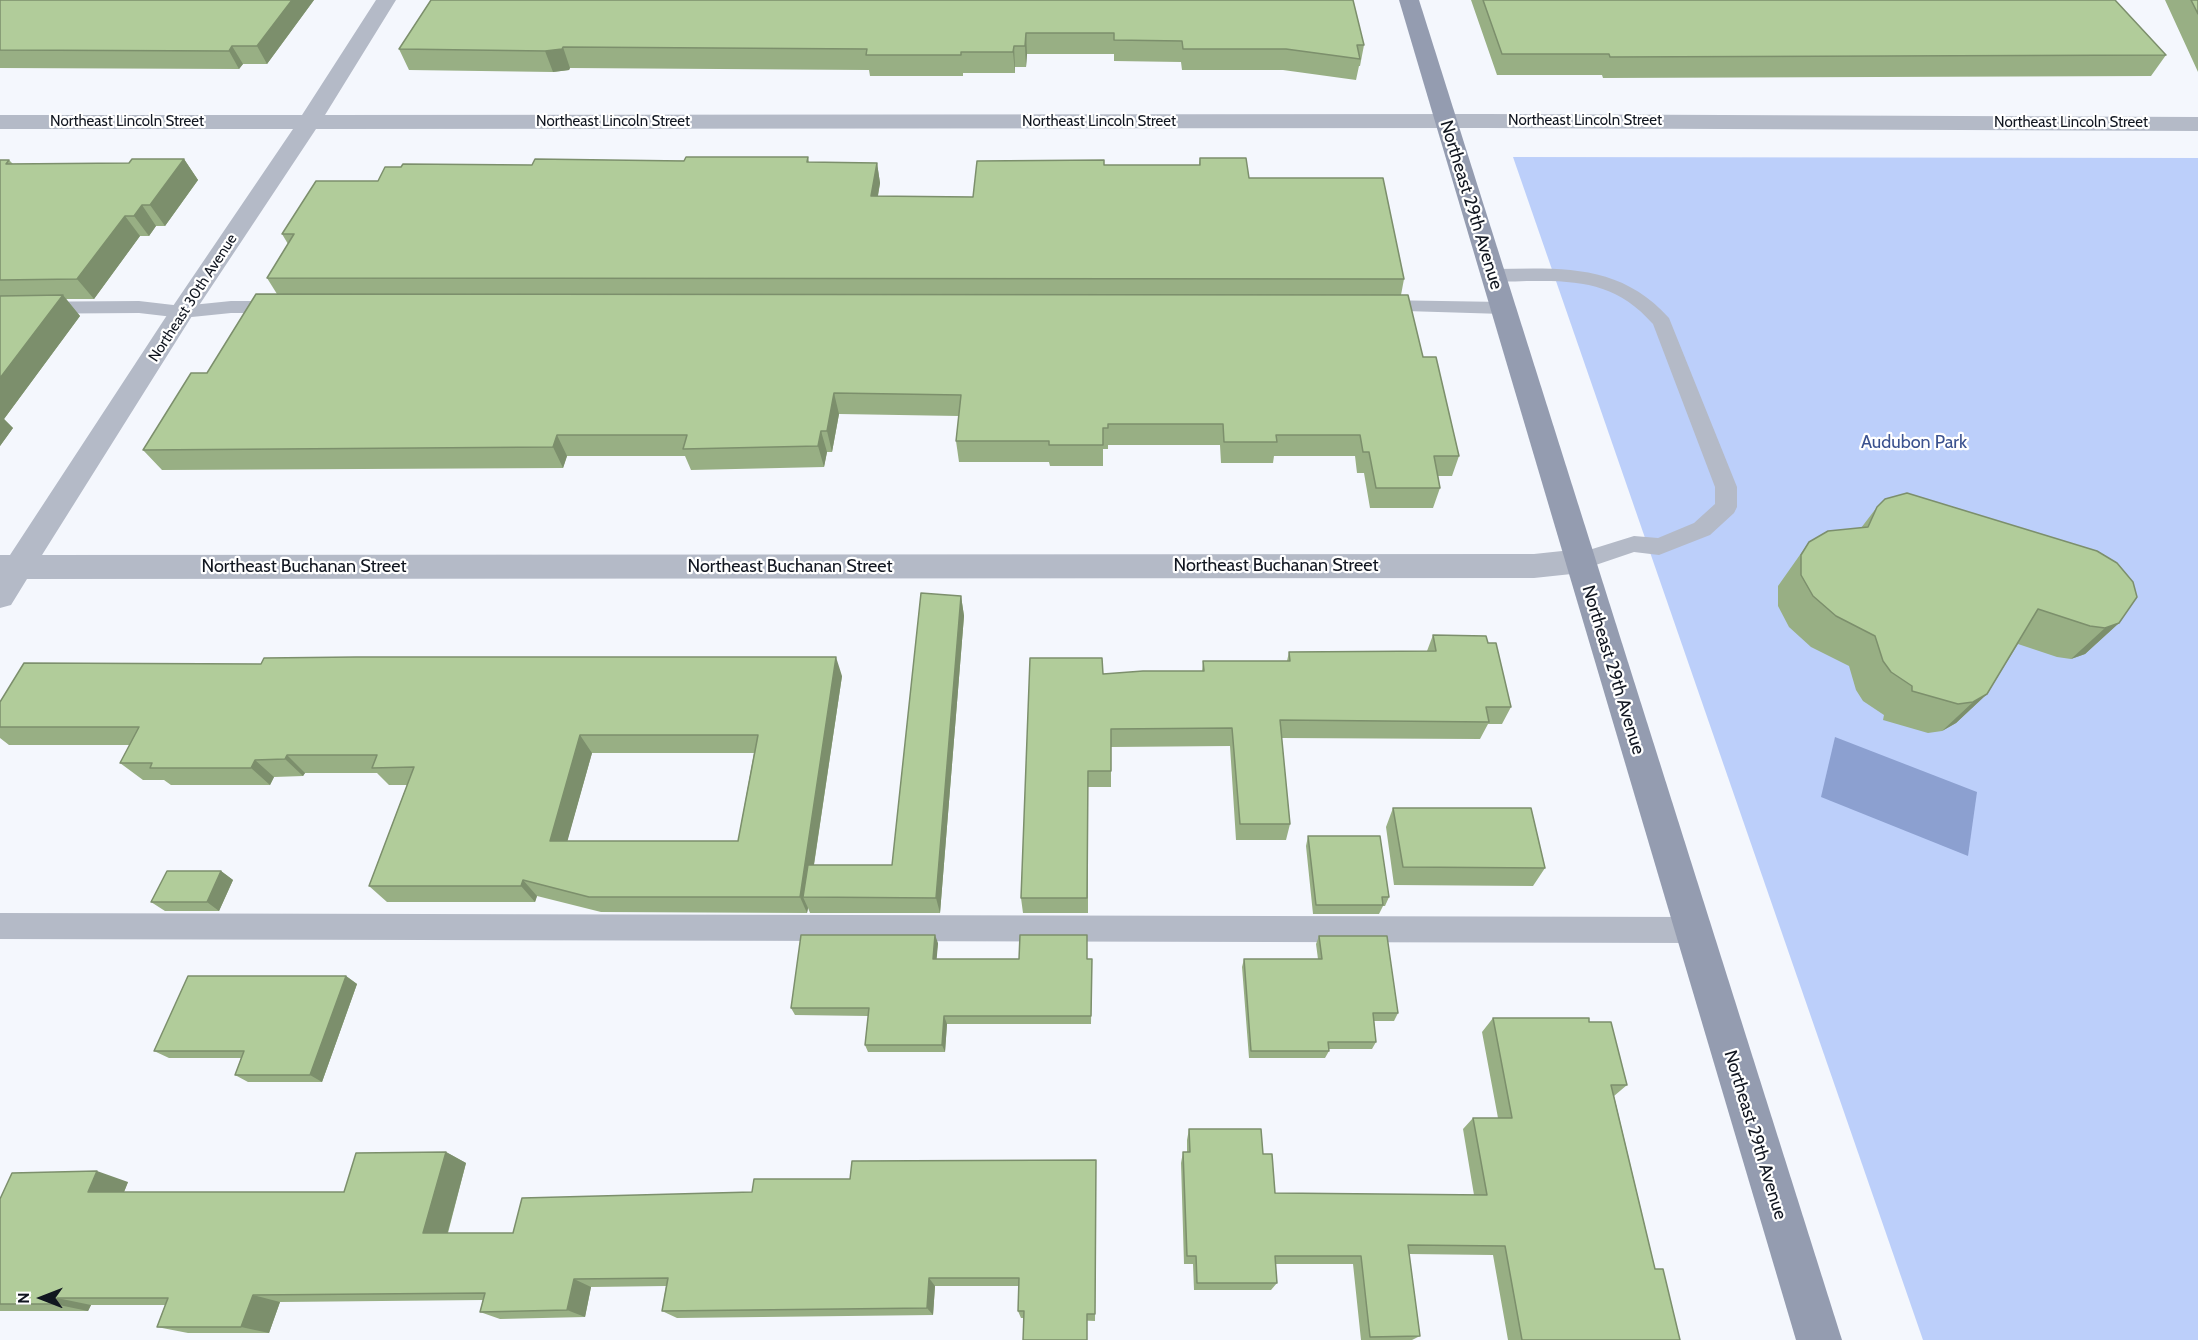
<!DOCTYPE html>
<style>
body{margin:0}
#map{position:relative;width:2198px;height:1340px;overflow:hidden;background:#f4f7fd;font-family:Cabin,sans-serif}
canvas{display:block}
.north{position:absolute;left:12px;top:1268px;width:60px;height:60px;-webkit-text-stroke:4px #fff;paint-order:stroke;rotate:270deg;font-size:16px;font-weight:700;line-height:24px;text-align:center;color:#111620}
.north::after{content:'';display:block;margin:auto;width:21px;height:27px;background:#111620;clip-path:polygon(50% 0,100% 100%,50% 72%,0 100%)}
</style>
<div id="map">
<canvas width="2198" height="1340"></canvas>
<div class="north">N</div>
</div>
<script>
const ctx = document.querySelector('canvas').getContext('2d');
ctx.lineJoin = 'round';
function fill(path, color) {
  ctx.fillStyle = color;
  ctx.fill(path, 'evenodd');
}
function trace(path, color, width, dash) {
  ctx.strokeStyle = color;
  ctx.lineWidth = width;
  ctx.lineCap = dash ? 'butt' : 'round';
  ctx.setLineDash(dash || []);
  ctx.stroke(path);
}
function drawText(font, color, halo, rows, align = 'center') {
  ctx.font = font + ' Cabin,sans-serif';
  ctx.lineWidth = 4.5;
  ctx.setLineDash([]);
  ctx.textBaseline = 'middle';
  ctx.strokeStyle = halo;
  ctx.fillStyle = color;
  for (const [text, x, y, turn = 0] of rows) {
    ctx.save();
    ctx.translate(x, y);
    ctx.rotate((+turn || 0) * Math.PI / 180);
    ctx.textAlign = isNaN(turn) ? turn : align;
    if (halo) ctx.strokeText(text, 0, 0);
    ctx.fillText(text, 0, 0);
    ctx.restore();
  }
}
const green = new Path2D(`
 M1513,157L2198,158V1340H1923Z`);
const water = new Path2D(`
 M1835,737L1977,792L1968,856L1821,797Z`);
const lane = new Path2D(`
 M1493,269C1561,268 1620,263 1669,318L1737,487V507L1734,513L1710,535L1659,555L1634,552L1581,570L1573,567L1570,561L1573,555L1634,536L1658,538L1694,523L1715,504V487L1653,324C1619,285 1582,280 1532,281C1518,281 1501,283 1486,279L1484,275L1486,271Z
 M1380,300L1503,302L1510,304L1513,308L1510,312L1503,314L1373,310L1371,306L1373,302Z
 M139,301L182,306L231,301H280L287,303L289,307L287,311L280,313H231L182,318L139,313L0,314V302Z
 M0,913L1692,917L1702,921L1706,930L1702,939L1692,943L0,939Z`);
const street = new Path2D(`
 M376,0H396L325,115L1486,114L2198,117V131L1486,128L316,129L192,316L42,555L1534,554L1581,549L1592,553L1596,561L1592,569L1581,573L1534,578L27,579L11,605L0,608V555H10L173,306L293,129H0V115H302Z`);
const secondary = new Path2D(`
 M1399,0H1419L1842,1340H1796Z`);
const wall = new Path2D(`
 M0,0H314L267,64H243L239,69L0,68Z
 M431,0L1364,45L1360,66H1359L1356,80L1283,70H1182L1181,62L1114,61V54H1027L1026,67H1015V73H963V76H870L869,70L570,68L569,70L553,72L409,70L399,49Z
 M1471,0H2115L2166,55L2151,76L1603,78L1602,75H1497Z
 M2165,0H2198V72Z
 M808,157L809,162L877,163L880,183L878,196L973,197L1104,165H1199L1200,158L1249,178L1404,279L1401,295L1459,456L1452,476H1438L1440,488L1433,508H1370L1364,473H1357L1355,456H1274L1273,463H1221L1220,445H1108V449H1103V466H1050L1049,462H959L956,441L959,416L839,414L832,452H827L824,467L691,470L685,456H567L563,468L162,470L143,450L207,373L277,294L267,278L288,244L282,234L378,181L532,165Z
 M184,159L198,180L165,226H156L149,236H140L94,299H66L80,316L4,419L13,428L0,446V160H9L13,164L129,163Z
 M1877,507L2119,623L2085,654L2071,659L2057,657L2018,644L1987,694L1956,723L1942,731L1928,733L1883,720L1884,715L1863,701L1856,690L1849,666L1811,647L1789,627L1778,606V586L1809,542L1861,528Z
 M961,596L964,616L940,913H810L808,908L807,913L601,912L537,896L535,902H387L369,886L407,785H389L377,773H305L303,776L274,777L270,785H171L164,780H143L120,763L130,745H9L0,738V702L842,676L814,865H892ZM592,753H754L738,841H567Z
 M1433,635L1488,643L1511,707L1502,724H1488L1480,739L1281,738L1290,824L1286,840H1236L1230,746L1111,747V787H1088V913H1023L1021,898L1103,674L1202,671L1203,661H1287L1289,652L1427,651Z
 M1393,808L1545,868L1533,886L1394,885L1386,827Z
 M1308,836L1389,897L1385,906H1383L1379,914H1313L1306,846Z
 M221,871L233,880L219,911H165L151,902Z
 M1319,936L1398,1013L1394,1021H1374L1376,1042L1372,1049H1328L1329,1051L1325,1058H1249L1242,967L1244,959H1318L1316,944Z
 M938,943L936,959H1092L1091,1024H947L945,1052H868L865,1045L868,1016L795,1015L791,1008Z
 M346,976L357,984L322,1082H248L235,1075L241,1058H169L154,1051Z
 M1493,1018L1589,1022L1627,1085L1614,1096L1655,1269L1680,1340H1508L1493,1255L1409,1254L1420,1336L1412,1340H1361L1353,1264H1275L1277,1283L1271,1290H1194L1193,1264H1184L1181,1163L1183,1152H1187V1140L1189,1129L1263,1154L1275,1193L1474,1195L1463,1129L1473,1118H1498L1482,1032Z
 M446,1152L466,1163L448,1233H513L752,1192L850,1179L1096,1160L1095,1321L1021,1318L1018,1311L1019,1286H935L933,1315L677,1318L662,1311L666,1286L591,1287L585,1317L500,1319L480,1312L483,1300L280,1302L269,1333H188L157,1327L165,1305H91L88,1311H0V1199L128,1182L124,1192H344Z`);
const shadedWall = new Path2D(`
 M292,0H314L267,64L257,46Z
 M1026,33L1027,54L1026,67L1025,46Z
 M232,46L243,64L239,69L229,51Z
 M1014,46L1015,67V73L1013,52Z
 M563,47L570,68L569,70L553,72L545,51Z
 M184,159L198,180L165,226L150,205Z
 M877,163L880,183L874,217L871,196Z
 M142,205L156,226L149,236L134,216Z
 M125,216L140,236L94,299L77,279Z
 M63,295L80,316L4,419L13,428L0,446V378Z
 M834,393L839,414L832,452L827,431Z
 M821,431L827,452L824,467L818,446Z
 M557,435L567,456L563,468L553,447Z
 M961,596L964,616L940,913L936,898Z
 M2119,623L2085,654L2071,659L2105,628Z
 M836,657L842,676L809,897H803L808,908L807,913L800,897Z
 M1987,694L1956,723L1942,731L1973,702Z
 M580,735L592,753L563,857L550,841Z
 M287,755L305,773L303,776L285,759Z
 M255,760L274,777L270,785L251,768Z
 M221,871L233,880L219,911L207,902Z
 M523,880L537,896L535,902L521,886Z
 M935,935L938,943L936,967L933,959Z
 M346,976L357,984L322,1082L310,1075Z
 M944,1016L947,1024L945,1052L942,1045Z
 M446,1152L466,1163L445,1242L423,1233Z
 M97,1171L128,1182L120,1202L88,1192Z
 M929,1278L935,1286L933,1315L927,1308Z
 M574,1279L591,1287L585,1317L567,1310Z
 M253,1295L280,1302L269,1333L241,1327Z
 M57,1298L91,1305L88,1311L54,1304Z`);
const building = new Path2D(`
 M0,0H292L257,46H232L229,51L0,50Z
 M431,0H1353L1364,45H1357L1360,59L1286,49H1183L1182,41L1114,40V33H1026L1025,46H1014L1013,52H961V55H866L867,49L563,47L562,49L545,51L399,49Z
 M1483,0H2115L2166,55L1610,57L1609,54H1502Z
 M2191,0H2198V14Z
 M686,157H808L807,162L877,163L871,196L973,197L977,161L1104,160V165H1200V158H1246L1249,178H1383L1404,279L267,278L294,234H282L316,181H378L385,167H401L403,164L532,165L535,159L684,161Z
 M132,159H184L150,205H142L134,216H125L77,279L0,280V160H9L6,164L129,163Z
 M256,294L1408,295L1423,357H1436L1459,456H1434L1440,488H1376L1369,452H1363L1360,435H1276L1277,442H1224L1223,424H1108V428H1103V445H1049V441H956L961,395L834,393L827,431H821L818,446L683,449L687,435H557L553,447L143,450L191,373H207Z
 M63,295L0,378V296Z
 M1907,493L2097,551L2117,563L2133,582L2137,597L2119,623L2105,628L2090,626L2038,609L1987,694L1973,702L1958,704L1912,691V686L1891,672L1883,661L1875,636L1836,616L1813,596L1801,575V555L1809,542L1828,531L1868,527L1877,507L1885,499Z
 M921,593L961,596L936,898L803,897L808,865H892Z
 M1433,635L1486,636L1488,643H1496L1511,707H1486L1489,722L1280,720L1290,824H1240L1232,728L1111,729V771H1088L1087,898H1021L1030,658H1102L1103,674L1143,671H1204L1203,661H1290L1289,652L1436,651Z
 M356,657H836L800,897H589L523,880L521,886H369L414,767L372,768L377,755H287L285,759L255,760L251,768H150L152,763H120L139,727H0V702L24,663L261,664L264,658ZM580,735H758L738,841H550Z
 M1393,808H1531L1545,868L1403,867Z
 M1308,836H1380L1389,897H1382L1383,905H1316Z
 M167,871H221L207,902H151Z
 M801,935H935L933,959H1019L1020,935H1087V959H1092L1091,1016H944L942,1045H865L869,1008H791Z
 M1319,936H1387L1398,1013H1373L1376,1042H1328L1329,1051H1251L1244,959H1322Z
 M188,976H346L310,1075H235L244,1051H154Z
 M1493,1018H1589V1022H1611L1627,1085H1611L1655,1269H1663L1680,1340H1522L1505,1246L1408,1245L1420,1336L1370,1337L1361,1256H1275L1277,1283H1197L1196,1256H1187L1183,1152H1190L1189,1129H1261L1263,1154H1272L1275,1193L1487,1195L1473,1118H1512Z
 M446,1152L423,1233H513L522,1198L752,1192L754,1179H850L852,1161L1096,1160L1095,1314H1087V1340H1023L1024,1311H1018L1019,1278H929L927,1308L662,1311L668,1278L574,1279L567,1310L480,1312L485,1293L253,1295L241,1327H157L168,1298H57L54,1304H0V1199L12,1173L97,1171L88,1192H344L356,1153Z`);
const farStreetnames = [
 ["Northeast Lincoln Street",1585,121],
 ["Northeast Lincoln Street",127,122],
 ["Northeast Lincoln Street",613,122],
 ["Northeast Lincoln Street",1099,122],
 ["Northeast Lincoln Street",2071,123],
 ["Northeast 30th Avenue",193,298,-57]
];
const streetNames = [
 ["Northeast 29th Avenue",1471,205,73],
 ["Northeast Buchanan Street",1276,566],
 ["Northeast Buchanan Street",304,567],
 ["Northeast Buchanan Street",790,567],
 ["Northeast 29th Avenue",1613,670,73],
 ["Northeast 29th Avenue",1755,1135,73]
];
const parkNames = [
 ["Audubon Park",1914,443]
];
fill(green, '#bccffa');
fill(water, '#8ca0d0');
fill(lane, '#b4bac7');
fill(street, '#b4bac7');
fill(secondary, '#949cb0');
fill(wall, '#98af84');
fill(shadedWall, '#7c8f6c');
fill(building, '#b1cc9a');
trace(building, '#7c8f6c', 1.5);
drawText('15px', '#111620', '#fff', farStreetnames);
drawText('18px', '#111620', '#fff', streetNames);
drawText('18px', '#3b528f', '#fff', parkNames);
</script>
